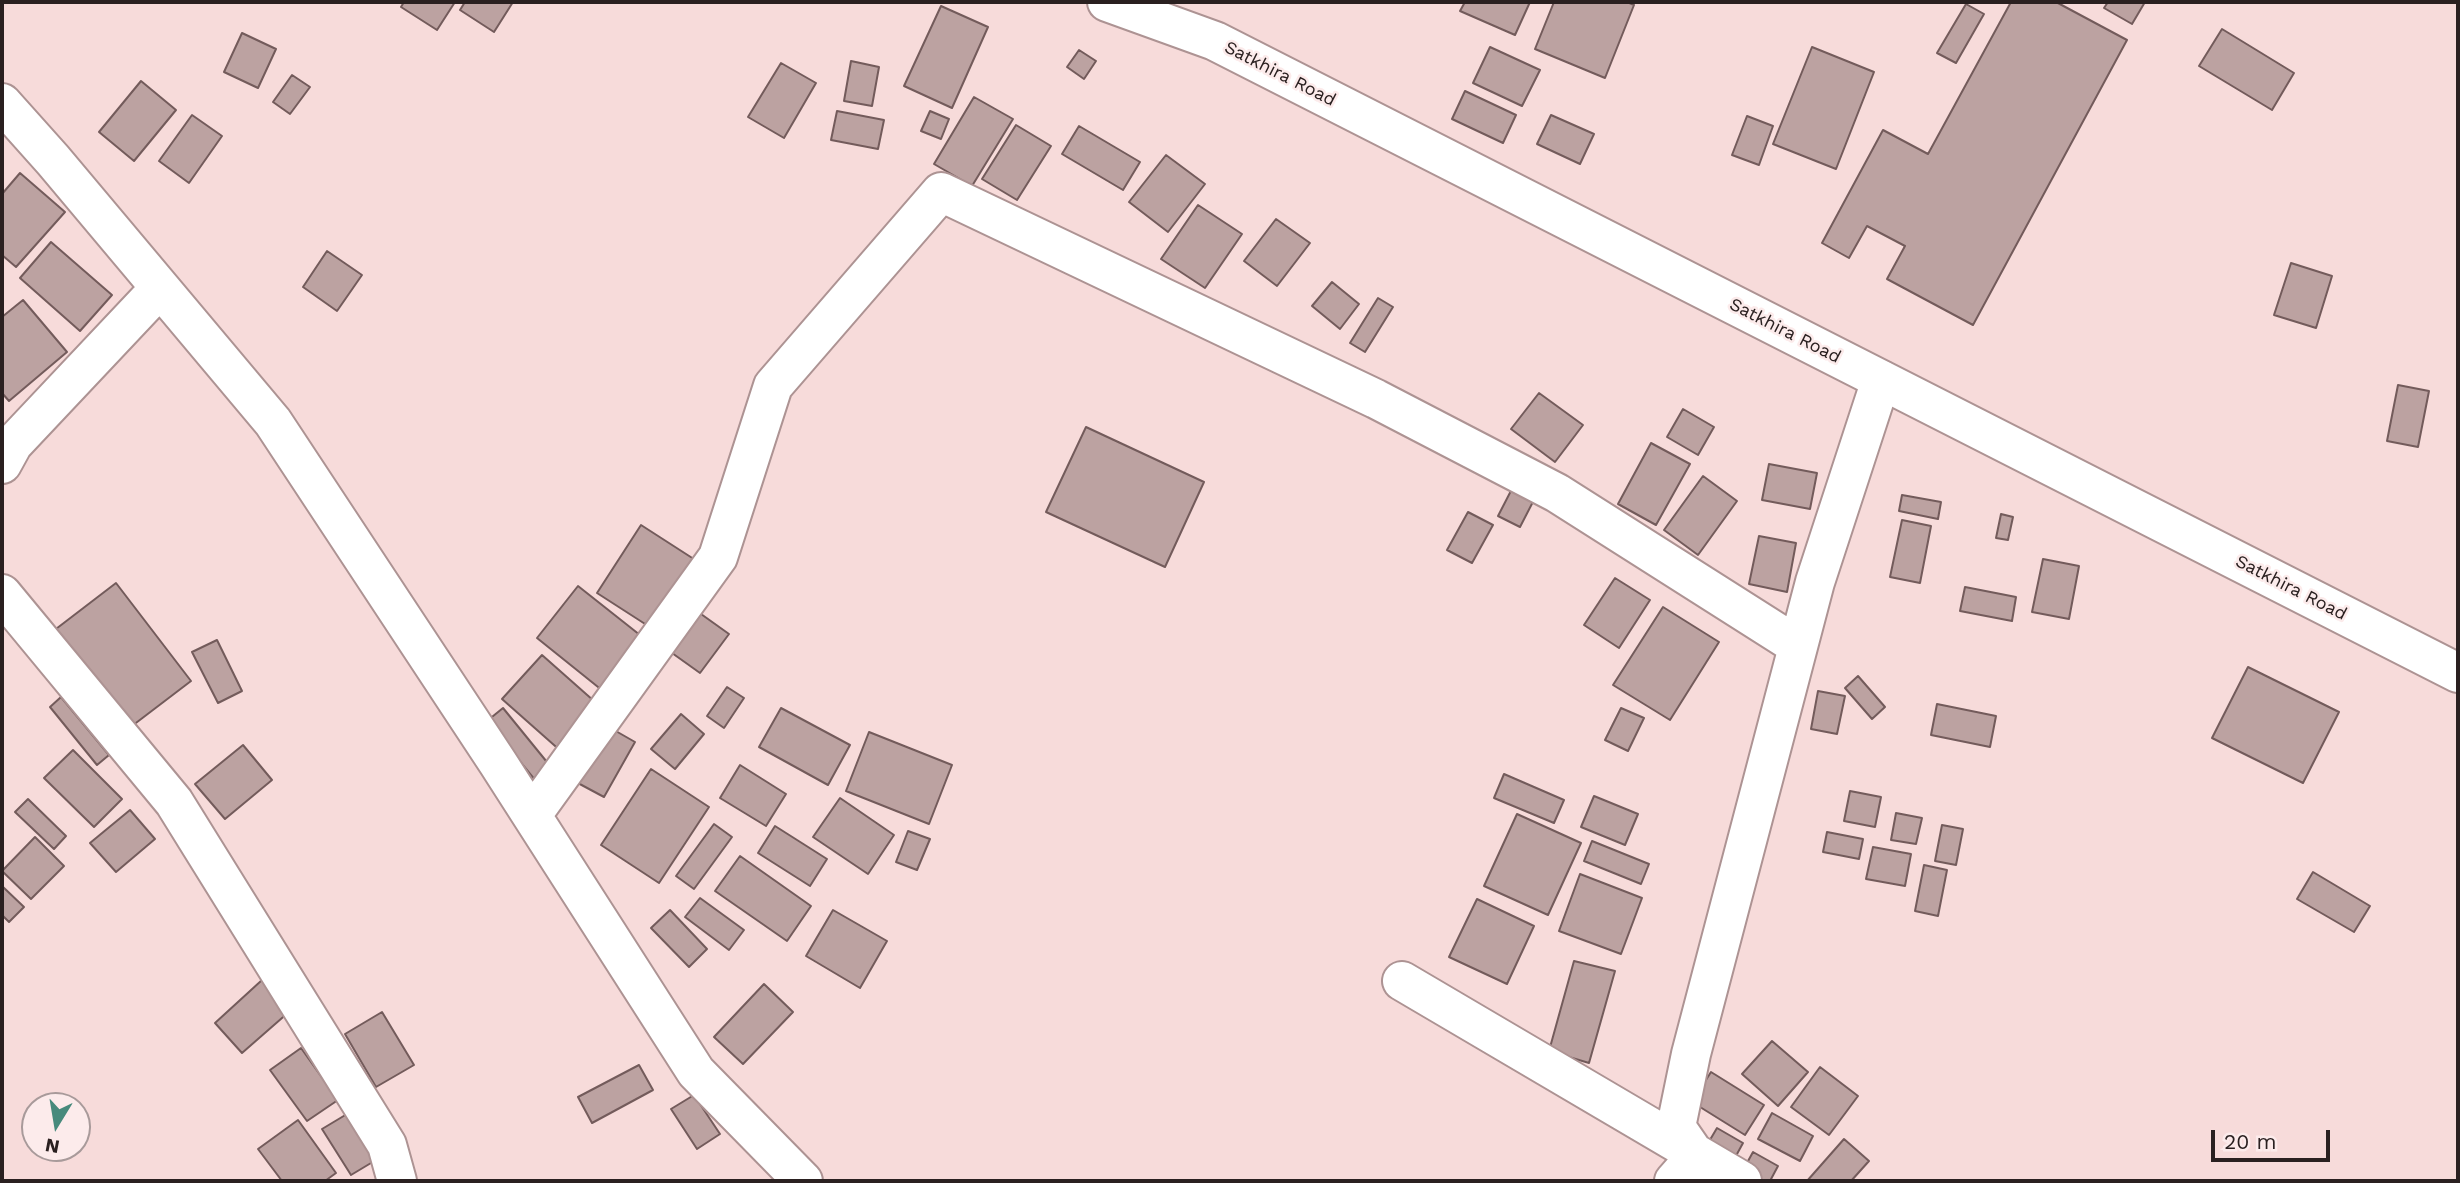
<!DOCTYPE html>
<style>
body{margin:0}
#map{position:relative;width:2460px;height:1183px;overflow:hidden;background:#f7dbda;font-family:"Work Sans",sans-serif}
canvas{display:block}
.frame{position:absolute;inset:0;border:4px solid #2a2020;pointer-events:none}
.north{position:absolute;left:21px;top:1092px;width:70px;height:70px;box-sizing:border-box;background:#fcebeb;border:2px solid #a89a9a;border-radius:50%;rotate:191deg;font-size:19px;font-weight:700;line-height:28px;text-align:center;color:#2a2020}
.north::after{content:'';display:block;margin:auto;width:24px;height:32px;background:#478a7c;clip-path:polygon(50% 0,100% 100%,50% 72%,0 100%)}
.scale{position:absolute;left:2211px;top:1130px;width:119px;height:32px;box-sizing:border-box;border:4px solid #2a2020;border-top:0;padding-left:9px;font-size:21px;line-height:24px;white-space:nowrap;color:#2a2020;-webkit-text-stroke:5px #fcebeb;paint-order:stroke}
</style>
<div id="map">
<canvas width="2460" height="1183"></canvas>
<div class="frame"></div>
<div class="north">N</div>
<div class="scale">20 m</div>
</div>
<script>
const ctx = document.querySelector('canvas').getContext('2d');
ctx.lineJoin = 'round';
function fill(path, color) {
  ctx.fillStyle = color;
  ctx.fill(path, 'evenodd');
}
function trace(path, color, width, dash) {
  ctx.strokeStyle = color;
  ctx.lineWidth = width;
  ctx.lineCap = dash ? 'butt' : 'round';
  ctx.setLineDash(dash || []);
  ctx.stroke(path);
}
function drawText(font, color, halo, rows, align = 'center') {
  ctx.font = font + ' "Work Sans",sans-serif';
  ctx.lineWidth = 5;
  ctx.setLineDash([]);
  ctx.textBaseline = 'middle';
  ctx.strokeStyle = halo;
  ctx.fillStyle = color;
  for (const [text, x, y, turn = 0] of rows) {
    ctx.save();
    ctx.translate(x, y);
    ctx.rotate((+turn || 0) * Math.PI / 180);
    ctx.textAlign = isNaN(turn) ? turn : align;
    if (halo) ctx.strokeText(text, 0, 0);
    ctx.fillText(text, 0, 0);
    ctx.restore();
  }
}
const building = new Path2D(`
 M404,2H455L437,30L401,7Z
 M465,2H513L494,32L460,10Z
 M1465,2H1530L1515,35L1460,11Z
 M1554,2H1627L1634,5L1605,78L1535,49Z
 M2011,2H2056L2127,40L1973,325L1887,279L1905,246L1867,226L1849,258L1822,243L1883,130L1928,154Z
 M2108,2H2145L2132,24L2104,8Z
 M1966,4L1984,14L1956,63L1937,53Z
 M941,6L988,27L952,108L904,86Z
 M2222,29L2294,73L2272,110L2199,66Z
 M242,33L276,49L258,88L224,72Z
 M1490,47L1540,70L1522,106L1473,83Z
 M1812,47L1874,72L1836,169L1773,144Z
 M1079,50L1096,61L1084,79L1067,67Z
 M851,61L879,67L872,106L844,101Z
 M781,63L816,83L784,138L748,117Z
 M292,75L310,87L290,114L273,102Z
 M141,81L176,110L134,161L99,132Z
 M1465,91L1516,115L1503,143L1452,119Z
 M974,97L1013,119L972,186L934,164Z
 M837,111L884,120L878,149L831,140Z
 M930,111L949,119L941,139L921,131Z
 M192,115L222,136L189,183L159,161Z
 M1551,115L1594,134L1580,164L1537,144Z
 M1747,116L1773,126L1759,165L1732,155Z
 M1016,125L1051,146L1017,200L982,179Z
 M1079,126L1140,162L1123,190L1062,154Z
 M1166,155L1205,184L1168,232L1129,202Z
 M20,173L65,212L16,267L2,255V194Z
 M1198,205L1242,234L1205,288L1161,259Z
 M1276,219L1310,243L1277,286L1244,261Z
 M51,242L112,295L80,331L20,278Z
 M327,251L362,275L337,311L303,287Z
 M2291,263L2332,276L2316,328L2274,315Z
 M1332,282L1359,304L1340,329L1312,306Z
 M1378,298L1393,307L1365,352L1350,343Z
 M23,300L67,352L9,401L2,393V317Z
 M2398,385L2429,391L2418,447L2387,441Z
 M1539,393L1583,425L1555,462L1511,429Z
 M1683,409L1714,427L1698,455L1667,437Z
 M1086,427L1204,482L1165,567L1046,512Z
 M1651,443L1690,464L1656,525L1618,504Z
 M1769,464L1817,473L1810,509L1762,500Z
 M1703,476L1737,501L1698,555L1664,530Z
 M1515,483L1537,494L1520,527L1498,516Z
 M1902,495L1941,502L1938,519L1899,511Z
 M1468,512L1493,525L1472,563L1447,550Z
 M2001,514L2013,517L2008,540L1996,538Z
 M1902,520L1931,526L1920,583L1890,577Z
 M641,525L700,563L656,631L597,593Z
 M1759,536L1796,543L1787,592L1749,584Z
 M2043,559L2079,566L2069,619L2032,612Z
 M1615,578L1650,600L1619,648L1584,625Z
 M116,583L191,681L128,729L52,632Z
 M578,586L645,639L603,691L537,638Z
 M1965,587L2016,597L2012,621L1960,611Z
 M1663,607L1719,642L1670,720L1613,685Z
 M694,609L729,634L700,673L665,648Z
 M217,640L242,691L218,703L192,652Z
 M542,655L603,709L563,753L502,699Z
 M2248,667L2339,712L2303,783L2212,738Z
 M1858,676L1885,707L1872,719L1845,688Z
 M727,687L744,698L724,728L707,716Z
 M1818,691L1845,696L1837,734L1811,729Z
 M61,697L109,755L97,765L50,707Z
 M1937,704L1996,716L1990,747L1931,735Z
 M503,708L551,767L535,780L487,721Z
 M781,708L850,745L828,785L759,747Z
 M1621,708L1644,718L1628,751L1605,740Z
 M681,714L704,734L675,769L651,749Z
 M607,726L635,742L604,797L576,782Z
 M869,732L952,765L929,824L846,791Z
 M243,745L272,780L225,819L195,784Z
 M73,750L122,799L94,827L44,778Z
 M740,765L786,794L766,826L720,798Z
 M651,769L709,807L659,883L601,845Z
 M1504,774L1564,800L1554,823L1494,798Z
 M1850,791L1881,797L1875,827L1844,821Z
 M1594,796L1638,814L1625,845L1581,827Z
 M840,798L894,835L868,874L813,837Z
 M28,799L66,836L54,849L15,812Z
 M130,810L155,839L116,872L90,843Z
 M1896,813L1922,818L1916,844L1891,840Z
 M1517,814L1581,843L1548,915L1484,886Z
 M714,824L732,837L694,889L676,876Z
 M1942,825L1963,829L1956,865L1935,861Z
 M775,826L827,859L810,886L758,853Z
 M908,831L930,839L917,870L896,862Z
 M1827,832L1863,839L1859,859L1823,852Z
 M35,837L64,866L31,899L2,871Z
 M1592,841L1649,864L1641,884L1584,861Z
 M1873,847L1911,854L1905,886L1866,879Z
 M740,856L811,906L787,941L715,891Z
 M1924,865L1947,870L1938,916L1915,911Z
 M2313,872L2370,906L2354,932L2297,899Z
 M1580,874L1642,898L1621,954L1559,931Z
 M2,886L24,907L9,922L2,915Z
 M700,898L744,930L729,950L685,917Z
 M1477,899L1534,926L1507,984L1449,957Z
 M670,910L707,949L689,967L651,928Z
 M833,910L887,941L860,988L806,956Z
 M1574,961L1615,971L1589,1063L1549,1051Z
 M262,980L290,1011L242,1053L215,1023Z
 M764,984L793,1012L743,1064L714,1037Z
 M382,1012L414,1065L376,1087L345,1034Z
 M1772,1041L1808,1072L1778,1106L1742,1074Z
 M301,1048L338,1100L307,1121L270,1070Z
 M639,1065L653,1090L592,1123L578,1097Z
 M1820,1067L1858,1096L1829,1135L1791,1107Z
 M1711,1072L1764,1105L1745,1135L1692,1102Z
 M694,1095L720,1134L697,1149L671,1109Z
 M1772,1113L1813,1136L1800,1161L1758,1139Z
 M347,1114L376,1160L351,1175L322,1129Z
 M298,1120L336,1173L325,1181H282L258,1149Z
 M1717,1128L1743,1143L1731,1165L1704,1150Z
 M1844,1139L1869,1161L1851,1181H1807Z
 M1753,1152L1778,1166L1770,1181H1758L1742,1172Z`);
const minor = new Path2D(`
 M2,103L53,160L273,422L498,763L696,1072L803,1181
 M2,464L13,444L160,288
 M2,594L174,802L387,1145L397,1181
 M532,815L718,557L773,386L941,192L1376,399L1557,493L1798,646
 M1402,981L1742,1181
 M1674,1181L1696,1156L1676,1127L1691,1054L1815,582L1881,380`);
const major = new Path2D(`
 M1107,2L1215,41L2458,673`);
const streetNames = [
 ["Satkhira Road",1280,74,27],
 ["Satkhira Road",1785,331,27],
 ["Satkhira Road",2291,588,27]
];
fill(building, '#bca2a1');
trace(building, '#735b5b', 2);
trace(minor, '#ad9393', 42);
trace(major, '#ad9393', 42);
trace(minor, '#fff', 38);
trace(major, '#fff', 38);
drawText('18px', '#2a2020', '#fcebeb', streetNames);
</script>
